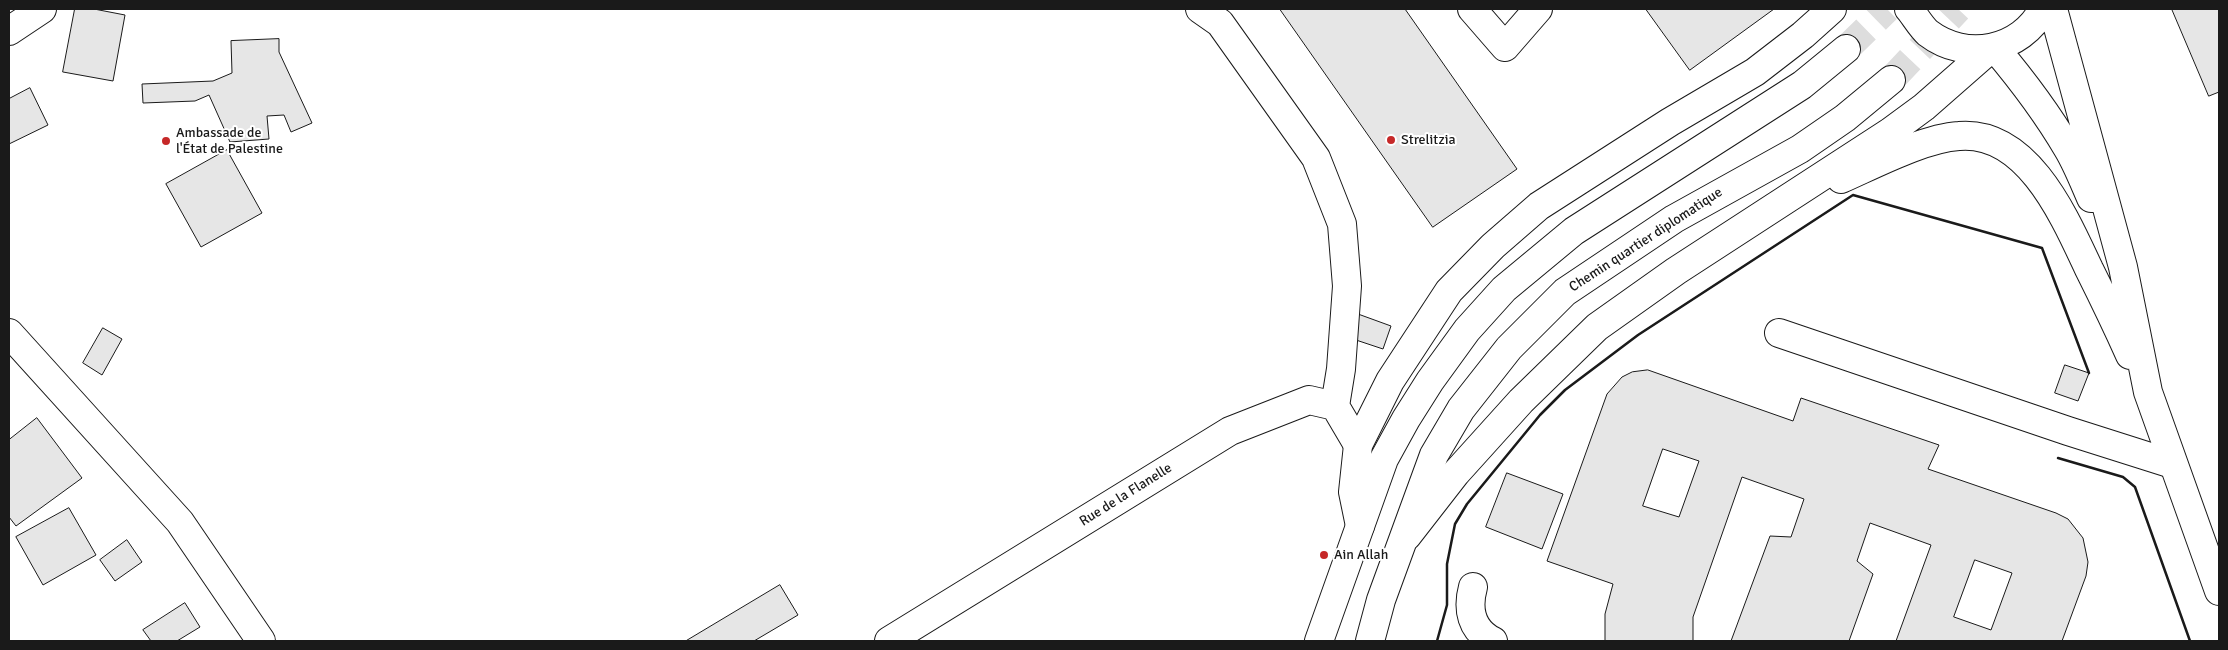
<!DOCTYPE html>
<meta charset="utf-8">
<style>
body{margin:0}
#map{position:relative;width:2228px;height:650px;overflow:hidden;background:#fff;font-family:Signika,sans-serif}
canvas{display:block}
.frame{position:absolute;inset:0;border:10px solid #1a1a1a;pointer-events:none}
</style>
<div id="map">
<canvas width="2228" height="650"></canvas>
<div class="frame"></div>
</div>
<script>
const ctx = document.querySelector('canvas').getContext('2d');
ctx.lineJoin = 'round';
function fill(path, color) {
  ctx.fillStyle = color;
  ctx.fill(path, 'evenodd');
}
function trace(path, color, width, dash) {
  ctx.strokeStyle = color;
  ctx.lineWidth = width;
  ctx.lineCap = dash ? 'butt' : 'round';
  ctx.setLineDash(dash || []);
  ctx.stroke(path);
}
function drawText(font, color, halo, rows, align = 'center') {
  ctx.font = font + ' Signika,sans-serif';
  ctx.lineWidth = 4;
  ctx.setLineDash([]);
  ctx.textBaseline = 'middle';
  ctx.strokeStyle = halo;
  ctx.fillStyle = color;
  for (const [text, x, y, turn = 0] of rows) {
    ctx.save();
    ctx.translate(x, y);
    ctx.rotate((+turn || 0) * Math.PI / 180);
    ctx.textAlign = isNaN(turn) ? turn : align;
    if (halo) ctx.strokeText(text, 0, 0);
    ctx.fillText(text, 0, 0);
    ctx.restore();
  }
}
const building = new Path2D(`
 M75,9H94L125,15L113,81L63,72Z
 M1280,9H1405L1517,169L1433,227Z
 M1646,9H1774L1690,70Z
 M2172,9H2219V92L2209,96Z
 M279,39V52L312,123L291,132L284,115L267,116L269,139L230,142L209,95L195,101L143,103L142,84L213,81L232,73L231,41Z
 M30,88L48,125L9,144V99Z
 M227,150L262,213L201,247L166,184Z
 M1358,314L1391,326L1383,349L1350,338Z
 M103,328L122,339L102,375L83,363Z
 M2065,365L2089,373L2078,401L2055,393Z
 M1648,370L1793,421L1801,398L1939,445L1928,469L2056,513L2068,519L2083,538L2088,562L2086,576L2062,641H1896L1931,545L1870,523L1857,561L1873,574L1849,641H1731L1770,536L1791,537L1804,499L1742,477L1693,617V641H1605V614L1613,584L1547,561L1607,394L1622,377L1632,372ZM1663,449L1699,461L1679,517L1643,506ZM1975,560L2012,573L1991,630L1954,617Z
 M37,418L82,478L16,526L9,517V440Z
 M1507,473L1563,494L1542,549L1486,527Z
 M69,508L96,555L43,585L16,537Z
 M127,540L142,562L115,581L100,560Z
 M780,585L798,615L754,641H686Z
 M185,603L200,627L177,641H151L143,630Z`);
const highwayTunnel = new Path2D(`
 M1846,49L1887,9
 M1891,80L1958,9`);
const minor = new Path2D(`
 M1200,9L1220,23L1316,158L1342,224L1347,286L1341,369L1335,406
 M1472,9L1505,47L1538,9
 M9,31L42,9
 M9,333L180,522L261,641
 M1779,333L2068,431L2172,464
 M1473,587C1467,609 1471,630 1493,641
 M889,641L1230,431L1309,400L1335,406L1358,445`);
const major = new Path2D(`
 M1909,9C1915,16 1921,27 1928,33C1966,62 2021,51 2043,9
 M2053,9L2123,267L2148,392L2219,591
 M1995,48C2022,80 2047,113 2068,149C2077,164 2084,182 2091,198
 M1841,179C1873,165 1924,138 1959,136C2028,130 2065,218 2089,269C2103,297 2117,326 2130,355
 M1360,526L1353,492L1358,445L1390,381L1449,291L1493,246L1539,206L1670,122L1755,72L1803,35L1832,9
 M1407,536L1456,473L1521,401L1597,327L1676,271L1890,132L1924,107L1989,50`);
const highway = new Path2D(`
 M1319,641L1384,459L1406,419L1430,381L1467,330L1504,289L1574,231L1802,85L1846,49
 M1370,641L1381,600L1434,455L1461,409L1509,348L1565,292L1674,219L1800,149L1845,118L1891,80`);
const wall = new Path2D(`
 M2058,458L2123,477L2135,487L2190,641
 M1437,641L1447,605V564L1455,524L1467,504L1540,415L1565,390L1638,335L1853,195L2042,248L2089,373`);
const markers = [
 [1391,140,5,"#c62828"],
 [166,141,5,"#c62828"],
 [1324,555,5,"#c62828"]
];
const poiNames = [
 ["Ambassade de",176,133],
 ["l'État de Palestine",176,149],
 ["Strelitzia",1401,140],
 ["Ain Allah",1334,555]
];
const streetNames = [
 ["Chemin quartier diplomatique",1646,240,-33],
 ["Rue de la Flanelle",1126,495,-32]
];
fill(building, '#e6e6e6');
trace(building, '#1a1a1a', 1);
trace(highwayTunnel, '#ddd', 28, [28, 14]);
trace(minor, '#1a1a1a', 30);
trace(major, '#1a1a1a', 30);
trace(highway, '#1a1a1a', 30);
trace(minor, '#fff', 28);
trace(major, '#fff', 28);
trace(highway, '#fff', 28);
trace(wall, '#1a1a1a', 2.5);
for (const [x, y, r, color] of markers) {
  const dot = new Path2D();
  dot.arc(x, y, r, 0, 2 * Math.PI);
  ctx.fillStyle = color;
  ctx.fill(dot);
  trace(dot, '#fff', 2);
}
drawText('14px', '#1a1a1a', '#fff', poiNames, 'left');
drawText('14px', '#1a1a1a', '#fff', streetNames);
</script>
